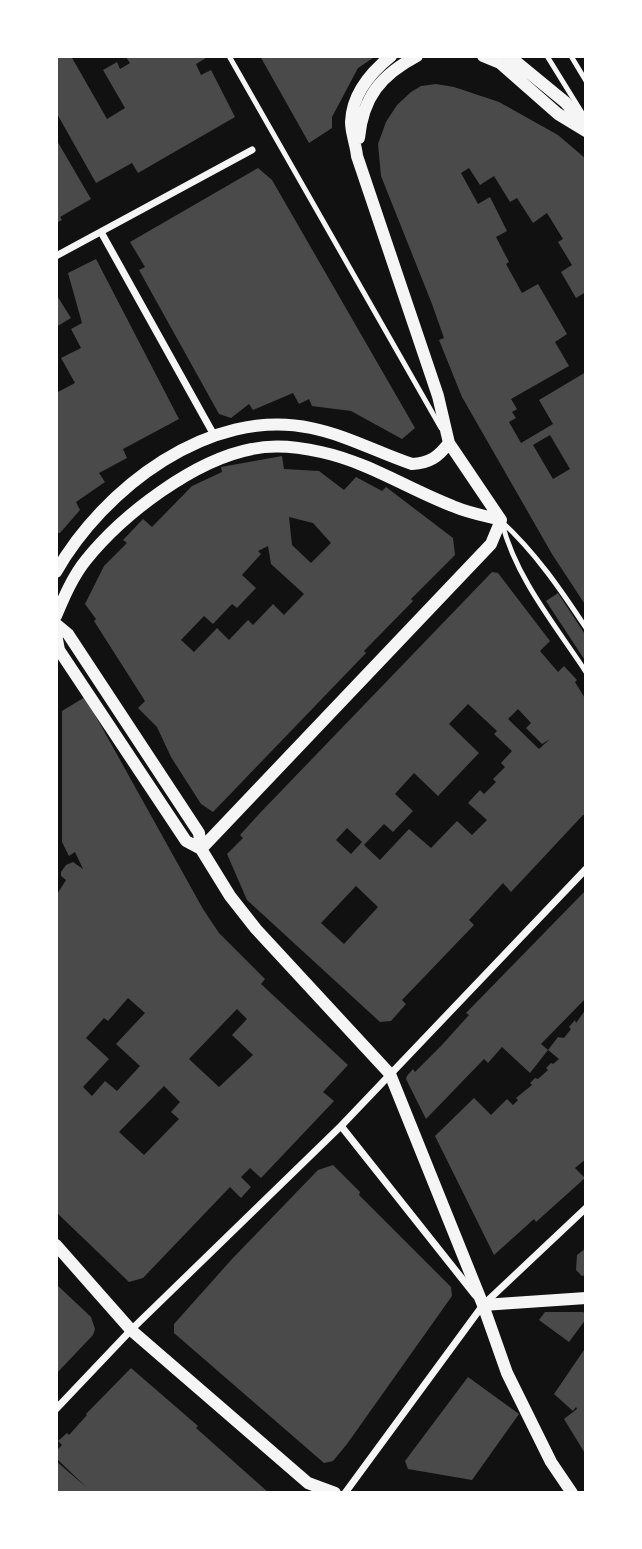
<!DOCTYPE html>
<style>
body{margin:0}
#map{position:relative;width:642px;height:1549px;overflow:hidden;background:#111;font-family:Signika,sans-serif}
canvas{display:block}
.frame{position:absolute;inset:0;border:58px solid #fff;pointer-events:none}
</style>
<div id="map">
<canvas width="642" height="1549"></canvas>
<div class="frame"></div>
</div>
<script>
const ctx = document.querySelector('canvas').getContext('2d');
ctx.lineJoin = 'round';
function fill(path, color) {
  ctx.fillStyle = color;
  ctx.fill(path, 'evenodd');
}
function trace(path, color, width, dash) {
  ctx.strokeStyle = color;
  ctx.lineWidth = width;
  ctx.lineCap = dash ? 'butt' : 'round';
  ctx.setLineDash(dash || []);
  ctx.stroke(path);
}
const building = new Path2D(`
 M56,56H71L107,119L125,108L103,70L117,62L120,69L130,63L125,56H205L206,58L196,64L201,75L211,70L235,117L138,173L132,163L96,183L56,112Z
 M260,56H376L358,68L332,117V128L309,143Z
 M436,84L454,87L499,102L558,135L586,159V292L576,298L561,272L572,265L558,242L563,239L547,213L533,223L517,198L510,202L494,176L480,185L469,168L461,173L478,204L490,197L507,231L496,237L509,262L506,264L522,293L538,284L567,334L555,342L569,366L511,399L517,409L512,412L516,418L509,422L521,443L553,424L539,400L586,372V606L552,554L462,397L439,340L444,338L432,304L381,176L378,144L386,122L397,105L411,92L421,86ZM550,435L570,469L553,479L533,445Z
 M56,139L91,199L60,217L62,220L56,223Z
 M258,168L272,180L415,428L402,439L351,411L312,406L309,399L299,404L293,393L253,410L249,404L231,418L219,414L139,270L145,267L130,242Z
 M96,259L179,419L123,449L127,458L99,473L105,482L76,502L80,510L60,533H56V393L75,383L61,358L81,348L71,329L82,323L68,273Z
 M56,294L71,318L56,327Z
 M282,456L284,469L319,471L344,490L356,477L382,491L386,487L453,538L455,555L411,599L413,601L364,651L366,653L213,812L201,804L171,757L157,727L138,708L145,701L94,621L96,619L85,604L104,566L127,543L123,540L143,519L152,527L192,486L222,472L221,467ZM289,517L313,523L331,543L311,563L292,545ZM268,546L271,564L304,594L284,615L273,604L253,625L248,620L229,640L217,628L194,652L181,640L204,616L213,624L232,604L237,608L256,588L242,575L261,554L258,551Z
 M492,572L498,573L550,641L540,651L558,672L564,666L577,680L575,682L586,700V815H583L511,892L503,883L469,920L474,925L402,1000L406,1004L391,1021L380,1022L247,900L227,854L243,838L240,835L259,814ZM468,704L497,731L494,734L512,751L501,763L505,767L493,779L496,782L484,794L480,790L468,803L487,820L472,835L457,821L431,848L409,829L380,860L364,845L384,824L393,832L413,811L395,794L414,773L438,796L479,753L449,724ZM518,709L531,723L526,728L542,744L550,739L539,749L508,719ZM347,828L362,842L351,854L336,840ZM356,886L378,907L344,944L321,923Z
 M558,593L586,636V662L546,601Z
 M85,697L203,909L219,933L265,979L261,984L348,1065L323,1092L334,1101L261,1178L250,1168L241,1177L251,1187L241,1198L230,1187L143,1278L129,1282L56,1212V904L58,901L56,896L66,880L61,876V872L66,865L73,862L83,869L75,852L69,856L62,842V711ZM128,998L145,1013L116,1044L140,1066L117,1091L105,1081L92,1096L83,1087L109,1059L86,1038L104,1018L108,1021ZM237,1009L247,1019L232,1035L253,1055L219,1087L189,1059ZM164,1086L180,1102L171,1112L179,1119L144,1155L119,1132Z
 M586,890V998L541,1044L548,1050L530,1073L502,1047L488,1063L484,1059L426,1119L406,1079L407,1076L413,1069L415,1072L441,1046L469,1015L466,1013Z
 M586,1009V1159L575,1168L585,1178L536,1222L534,1219L494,1255L435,1136L474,1098L491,1115L507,1099L513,1105L518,1100L516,1098L532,1085L530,1083L535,1078L538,1079L548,1070L546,1068L551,1063L553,1064L559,1059L548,1050L558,1037L564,1038L571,1029L569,1027L575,1020L576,1023Z
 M333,1165L360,1192L359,1195L451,1287L452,1296L347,1444L333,1461L324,1463L174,1333V1324L232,1259L318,1170Z
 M586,1248V1275L582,1276L576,1270L577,1255Z
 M56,1284L91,1317L95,1329L93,1335L56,1374Z
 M545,1312H583L586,1314V1319L569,1342L539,1320Z
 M586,1347V1455L564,1419L577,1409L576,1407L573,1411L554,1394Z
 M131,1368L198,1426L196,1428L269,1493H56V1461L87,1488L56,1458V1451L62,1445L58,1441L67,1433L69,1435L87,1415L86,1414Z
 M468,1377L519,1414L472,1480L408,1469L405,1461Z`);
const service = new Path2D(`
 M229,56L441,428
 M547,56L584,116
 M571,56L586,81
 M501,521C535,552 561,590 586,628
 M502,523C516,578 555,625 586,672`);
const minor = new Path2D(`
 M101,232L214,435
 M56,256L252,150
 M341,1126L475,1295
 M56,1409L131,1330L341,1126L586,869
 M345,1493L483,1305L586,1208`);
const tertiary = new Path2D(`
 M391,56C371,72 352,95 351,122C351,133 356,145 357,156L438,396L449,443L501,520
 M483,56L500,63L558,114L586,131
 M509,56L565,102L586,126
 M359,138C363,97 381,75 417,56
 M56,572C103,489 210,406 311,428C346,435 379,453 412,464C430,463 438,457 449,443
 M56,616C64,597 73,576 86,560C123,514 194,460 252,449C275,444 299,447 321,452C368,462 410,490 455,507C469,513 486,516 501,520
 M56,624L68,634L199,833L201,849L230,896L256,929L390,1074L483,1305L507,1373L551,1462L572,1493
 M56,634L59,650L186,841L201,849
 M201,849L491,544L501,520
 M56,1245L131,1330L308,1483L335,1493
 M483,1305L586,1298`);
fill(building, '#4a4a4a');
trace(service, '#f5f5f5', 5);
trace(minor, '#f5f5f5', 7);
trace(tertiary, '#f5f5f5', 12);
</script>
